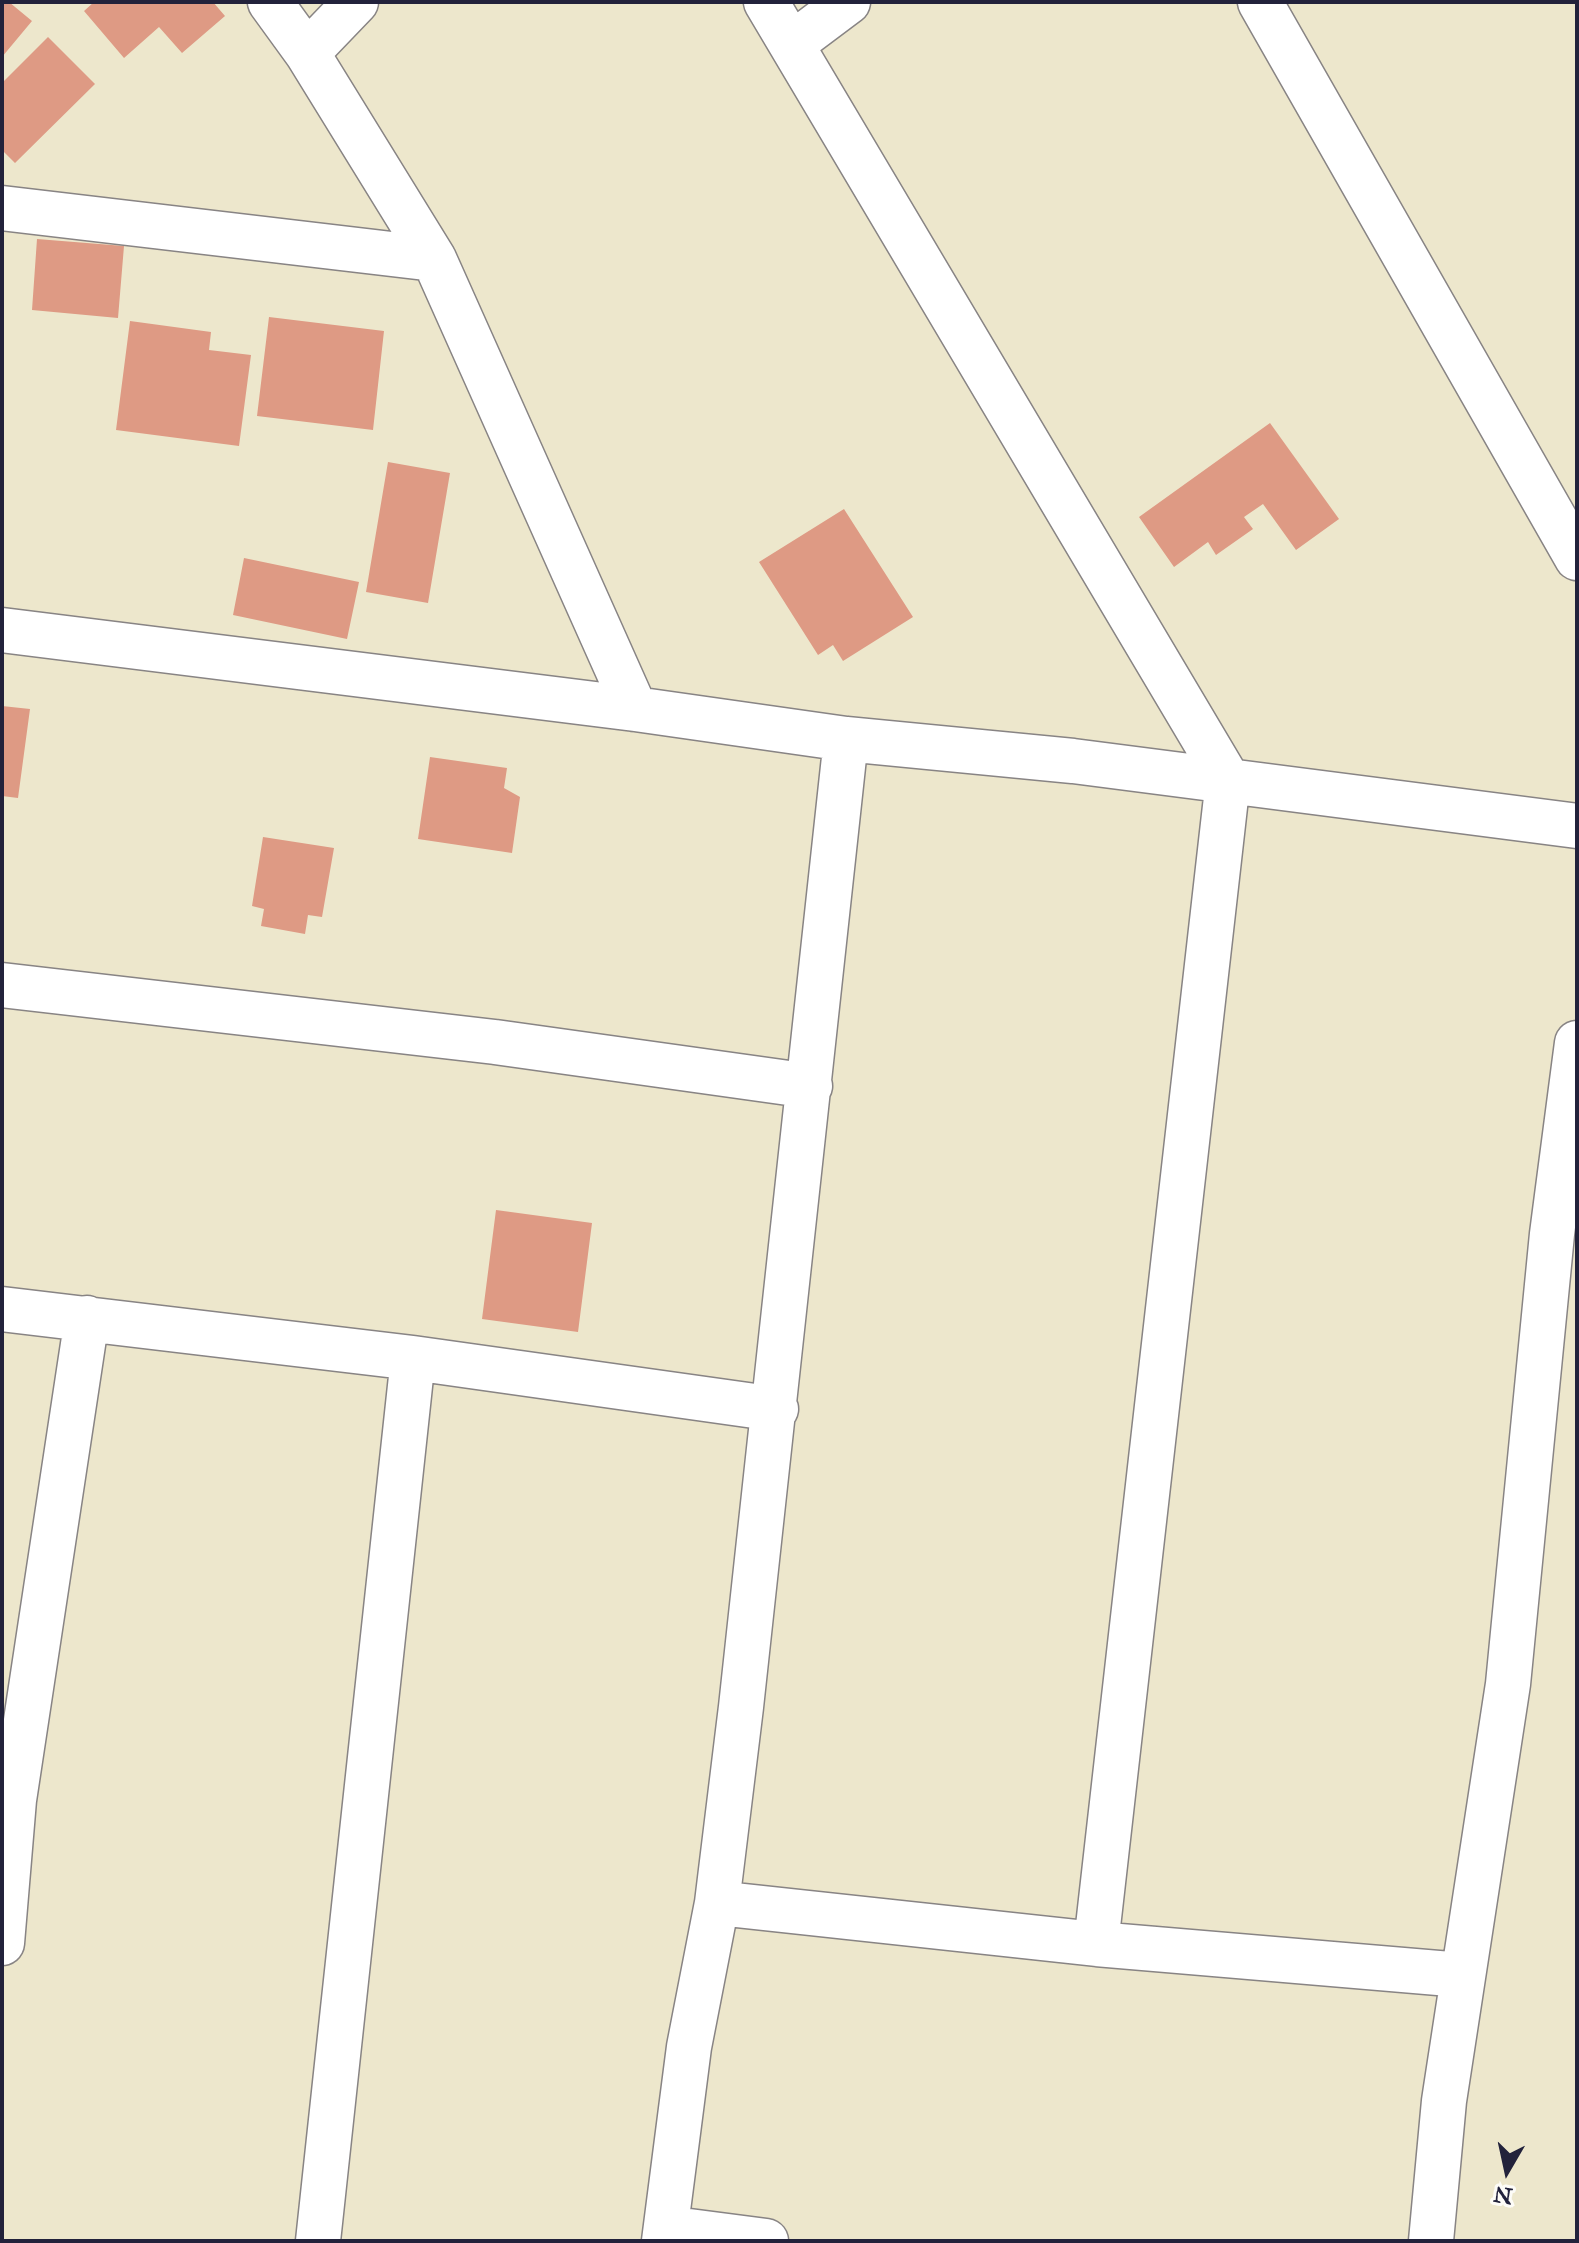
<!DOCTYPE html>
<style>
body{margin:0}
#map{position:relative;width:1579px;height:2243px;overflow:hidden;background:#ede7cc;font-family:"IM FELL Great Primer",serif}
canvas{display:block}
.frame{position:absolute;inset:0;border:4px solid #22223b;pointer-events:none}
.north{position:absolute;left:1467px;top:2131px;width:80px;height:80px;-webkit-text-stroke:6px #fdfcf7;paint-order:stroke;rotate:189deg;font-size:22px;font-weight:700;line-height:32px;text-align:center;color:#22223b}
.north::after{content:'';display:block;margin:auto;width:28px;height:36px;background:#22223b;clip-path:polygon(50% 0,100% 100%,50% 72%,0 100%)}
</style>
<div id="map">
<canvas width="1579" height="2243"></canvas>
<div class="frame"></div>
<div class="north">N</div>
</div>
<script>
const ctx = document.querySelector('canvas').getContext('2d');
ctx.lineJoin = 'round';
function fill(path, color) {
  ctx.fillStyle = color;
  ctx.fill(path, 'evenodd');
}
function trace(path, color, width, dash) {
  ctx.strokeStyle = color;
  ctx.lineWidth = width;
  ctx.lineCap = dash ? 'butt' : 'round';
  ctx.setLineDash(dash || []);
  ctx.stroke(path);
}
const building = new Path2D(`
 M2,2H9L32,21L2,57Z
 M94,2H213L225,16L182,53L159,27L124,58L84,11Z
 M48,37L95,84L15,163L2,150V83Z
 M37,239L124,246L118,318L32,310Z
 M269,317L384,331L373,430L257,416Z
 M130,321L211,332L209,350L251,355L239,446L116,430Z
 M1270,423L1339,519L1296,550L1263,504L1244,517L1253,529L1216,555L1208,542L1174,567L1139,517Z
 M388,462L450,473L428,603L366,592Z
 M844,509L913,617L843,661L833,645L818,655L759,562Z
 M244,558L359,582L347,639L233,615Z
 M2,706L30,709L18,798L2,796Z
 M430,757L507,768L504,788L520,797L512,853L418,839Z
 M263,837L334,848L322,917L308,915L305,934L261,926L264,909L252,906Z
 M496,1210L592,1223L578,1332L482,1319Z`);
const minor = new Path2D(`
 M270,2L307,53L434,259
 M766,2L1228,780L1096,1944
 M1260,2L1577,558
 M792,44L848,2
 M307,53L356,2
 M2,208L434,259L635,709
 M2,630L635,709L846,739L1073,761L1577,826
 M2,985L495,1042L810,1086
 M2,1309L413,1358L776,1409
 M717,1903L1096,1944L1462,1975
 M2,1943L14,1800L87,1318
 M666,2228L766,2241
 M318,2241L413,1358
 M664,2241L689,2047L717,1903L741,1707L846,739
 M1431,2241L1444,2101L1508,1684L1552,1234L1577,1043`);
fill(building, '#de9a84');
trace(minor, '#888484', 47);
trace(minor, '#fff', 44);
</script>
